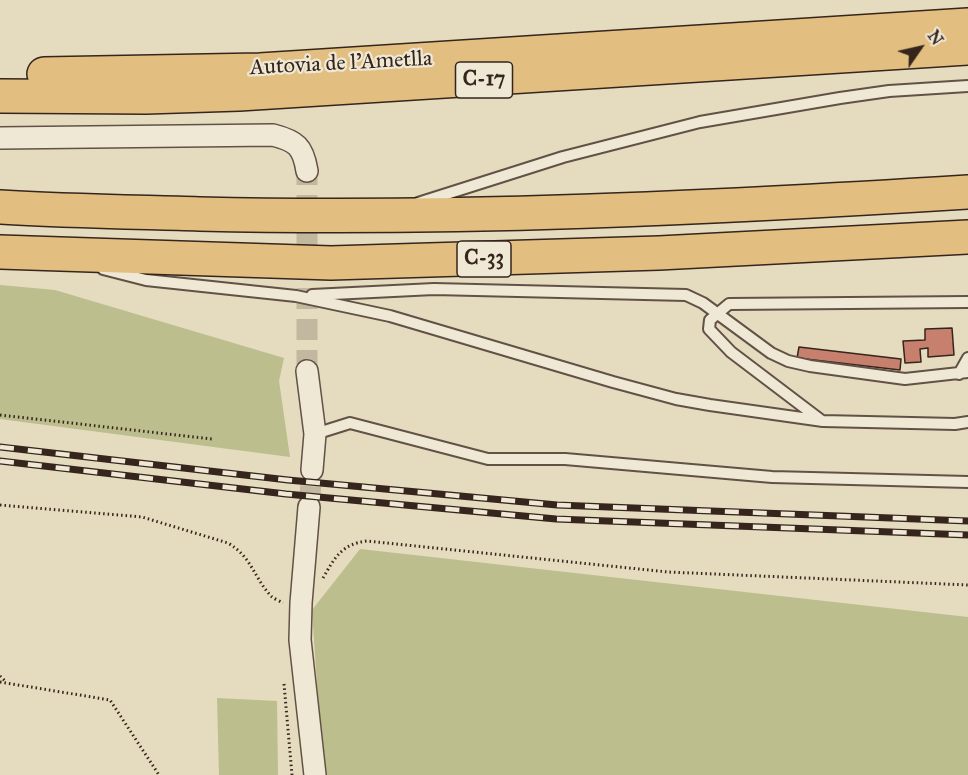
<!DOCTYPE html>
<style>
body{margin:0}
#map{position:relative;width:968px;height:775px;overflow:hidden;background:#e5dbbf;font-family:"IM FELL Great Primer",serif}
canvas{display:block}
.north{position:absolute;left:890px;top:18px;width:60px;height:60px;-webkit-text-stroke:4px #eee8d5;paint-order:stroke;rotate:56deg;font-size:16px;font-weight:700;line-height:24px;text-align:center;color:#36251d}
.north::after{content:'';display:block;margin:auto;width:21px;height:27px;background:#36251d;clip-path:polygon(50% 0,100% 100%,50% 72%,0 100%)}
</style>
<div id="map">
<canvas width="968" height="775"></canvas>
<div class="north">N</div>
</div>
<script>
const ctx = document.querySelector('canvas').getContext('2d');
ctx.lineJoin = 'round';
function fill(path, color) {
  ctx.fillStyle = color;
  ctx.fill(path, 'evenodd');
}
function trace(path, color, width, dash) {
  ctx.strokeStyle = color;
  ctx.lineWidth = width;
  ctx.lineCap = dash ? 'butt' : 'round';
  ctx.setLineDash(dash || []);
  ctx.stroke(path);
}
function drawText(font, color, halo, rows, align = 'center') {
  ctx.font = font + ' "IM FELL Great Primer",serif';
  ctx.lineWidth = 4.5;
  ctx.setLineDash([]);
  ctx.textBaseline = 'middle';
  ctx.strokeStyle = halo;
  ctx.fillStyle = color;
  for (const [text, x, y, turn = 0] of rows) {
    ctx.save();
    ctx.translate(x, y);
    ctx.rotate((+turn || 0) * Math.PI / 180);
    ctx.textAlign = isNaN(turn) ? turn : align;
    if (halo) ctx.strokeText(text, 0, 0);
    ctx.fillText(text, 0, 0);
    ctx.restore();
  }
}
const green = new Path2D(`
 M0,285L55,290L284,358L279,381L290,457L0,419Z
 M360,549L968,617V775H323L312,610Z
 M217,698L277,701L278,775H219Z`);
const building = new Path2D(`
 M952,328L954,355L928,357V348L920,349L921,362L905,363L903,341L925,340V329Z
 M799,347L901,359L900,370L797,358Z`);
const minorTunnel = new Path2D(`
 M307,371V171
 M309,507L312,470`);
const path = new Path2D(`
 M0,415L212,439
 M0,505L142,517L228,543C252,557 254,578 271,596C274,599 280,601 283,603
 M323,578C335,557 342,544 367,541L668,572L968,585
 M0,676L6,682
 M0,682L110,700L159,775
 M284,684L292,775`);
const service = new Path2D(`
 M418,203L563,157L700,122L840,98L889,91L968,86
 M103,269L146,280L296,296L390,316L613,382L676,399L710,405L823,421L955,424L968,422
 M312,295L434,289L686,295L703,303L771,353L788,361L810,366L905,379L968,372
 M959,374L968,358
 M822,421L731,352L709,329L710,320L729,304L968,302
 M315,434L350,423L488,459H565L772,477L968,482`);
const minor = new Path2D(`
 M0,138L273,135C296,141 303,146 307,171
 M307,371L315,434L312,470
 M309,507L301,603L300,640L315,775`);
const motorway = new Path2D(`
 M44,74L260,70L968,25
 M0,96L146,97L239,94L968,48
 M0,207C66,211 133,212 199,214C456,220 712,208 968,192
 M0,252L331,263L659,253L968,237`);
const rail = new Path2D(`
 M0,447L288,480L557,505L968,521
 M0,461L286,494L556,519L968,535`);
const shields = [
 [484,80,57],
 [484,259,54]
];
const shieldNames = [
 ["C-17",484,80],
 ["C-33",484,259]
];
const streetNames = [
 ["Autovia de l'Ametlla",341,64,-3]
];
fill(green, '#bcbe8d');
fill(building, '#c77f6e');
trace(building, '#36251d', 1.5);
trace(minorTunnel, '#c2b79f', 21, [21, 10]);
trace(service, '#625246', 14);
trace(minor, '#625246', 24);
trace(motorway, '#36251d', 36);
trace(path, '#36251d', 3, [1.5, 3]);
trace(service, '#eee8d5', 10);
trace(minor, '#eee8d5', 21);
trace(motorway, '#e2be80', 33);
trace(rail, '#36251d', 7);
trace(rail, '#eee8d5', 4.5, [14]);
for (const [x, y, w] of shields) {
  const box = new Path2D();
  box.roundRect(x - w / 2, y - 18, w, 36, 4.5);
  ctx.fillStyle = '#eee8d5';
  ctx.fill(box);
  trace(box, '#36251d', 1.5);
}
drawText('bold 21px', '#36251d', null, shieldNames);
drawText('22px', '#36251d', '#eee8d5', streetNames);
</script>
